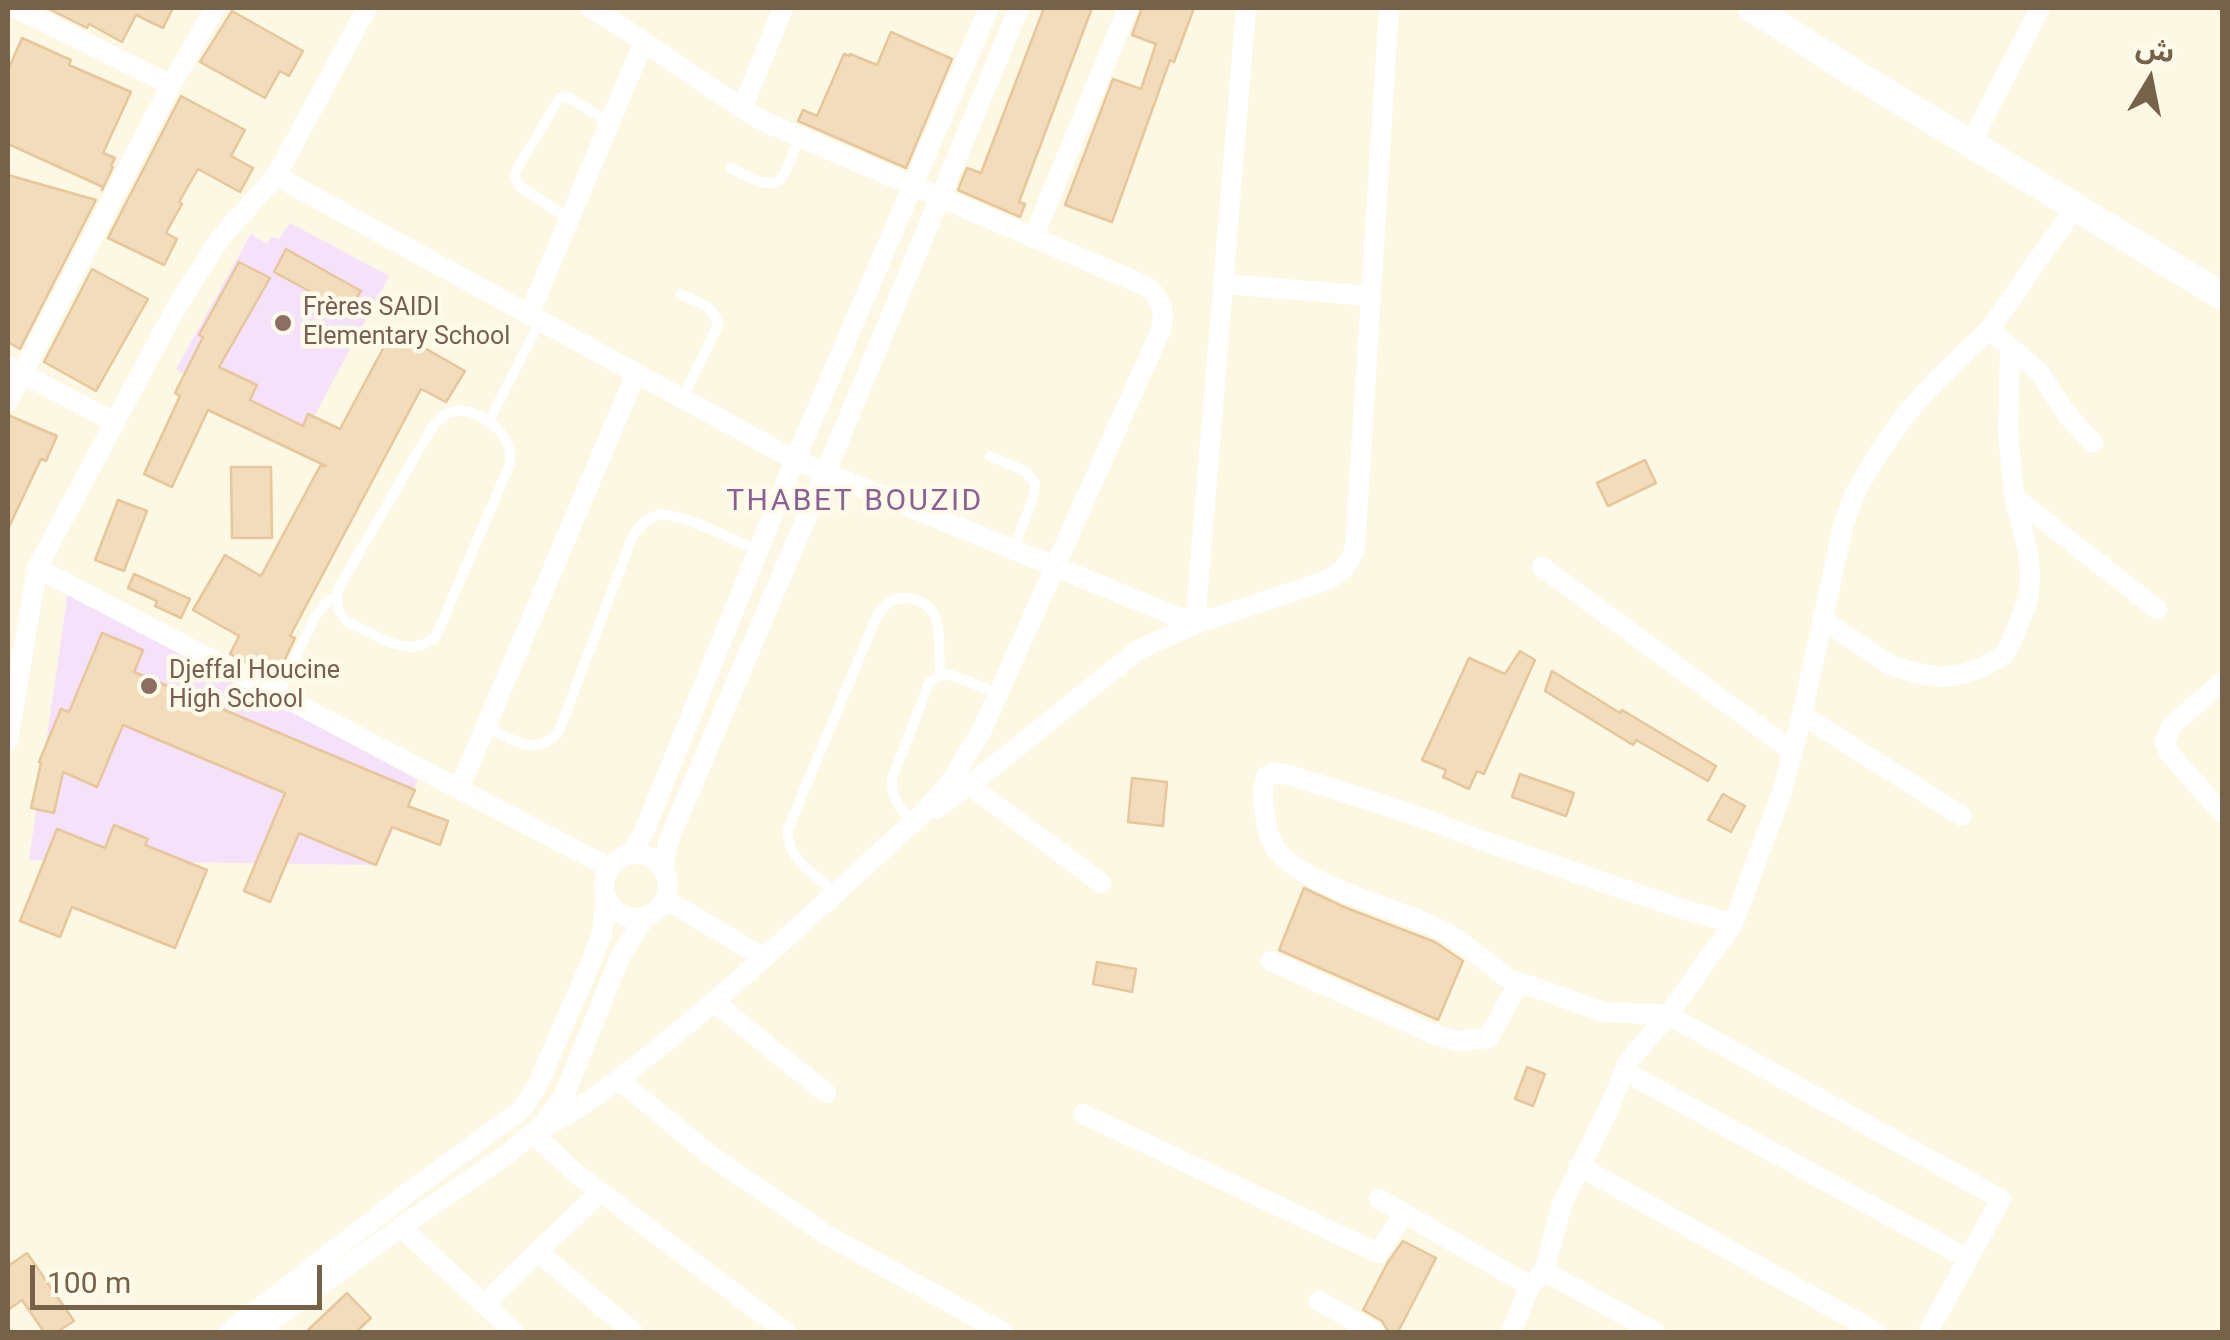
<!DOCTYPE html>
<meta charset="utf-8">
<style>
body{margin:0}
#map{position:relative;width:2230px;height:1340px;overflow:hidden;background:#fdf8e4;font-family:Roboto,"Noto Sans Arabic",sans-serif}
canvas{display:block}
.frame{position:absolute;inset:0;border:10px solid #766149;pointer-events:none}
.north{position:absolute;left:2100px;top:30px;width:100px;height:100px;-webkit-text-stroke:8px #fffbeb;paint-order:stroke;rotate:10deg;font-size:28px;font-weight:700;line-height:40px;text-align:center;color:#766149}
.north::after{content:'';display:block;margin:auto;width:35px;height:45px;background:#766149;clip-path:polygon(50% 0,100% 100%,50% 72%,0 100%)}
.scale{position:absolute;left:30px;top:1265px;width:292px;height:45px;box-sizing:border-box;border:5px solid #766149;border-top:0;padding-left:12px;font-size:30px;line-height:35px;white-space:nowrap;color:#766149;-webkit-text-stroke:8px #fffbeb;paint-order:stroke}
</style>
<div id="map">
<canvas width="2230" height="1340"></canvas>
<div class="frame"></div>
<div class="north">ش</div>
<div class="scale">100 m</div>
</div>
<script>
const ctx = document.querySelector('canvas').getContext('2d');
ctx.lineJoin = 'round';
function fill(path, color) {
  ctx.fillStyle = color;
  ctx.fill(path, 'evenodd');
}
function trace(path, color, width, dash) {
  ctx.strokeStyle = color;
  ctx.lineWidth = width;
  ctx.lineCap = dash ? 'butt' : 'round';
  ctx.setLineDash(dash || []);
  ctx.stroke(path);
}
function drawText(font, color, halo, rows, align = 'center') {
  ctx.font = font + ' Roboto,sans-serif';
  ctx.lineWidth = 9;
  ctx.setLineDash([]);
  ctx.textBaseline = 'middle';
  ctx.strokeStyle = halo;
  ctx.fillStyle = color;
  for (const [text, x, y, turn = 0] of rows) {
    ctx.save();
    ctx.translate(x, y);
    ctx.rotate((+turn || 0) * Math.PI / 180);
    ctx.textAlign = isNaN(turn) ? turn : align;
    if (halo) ctx.strokeText(text, 0, 0);
    ctx.fillText(text, 0, 0);
    ctx.restore();
  }
}
const education = new Path2D(`
 M290,223L389,276L301,441L176,369L251,234L267,244L271,237L279,239Z
 M68,592L418,780L376,865L29,860Z`);
const building = new Path2D(`
 M47,8H173L163,28L136,15L122,42L89,24L87,28Z
 M1044,8H1092L1019,202L1025,204L1020,217L958,190L967,168L981,173Z
 M1142,8H1194L1174,62L1170,60L1112,222L1065,205L1113,79L1141,89L1156,44L1132,35Z
 M232,11L303,51L289,76L280,71L265,98L200,62Z
 M891,32L952,59L906,168L798,121L803,110L817,116L844,54L849,56L850,54L877,65Z
 M22,38L71,60L69,65L131,92L103,153L115,158L111,166L113,167L102,190L103,187L8,144V70Z
 M181,96L245,130L231,156L253,168L240,192L198,169L179,202L182,204L166,233L177,239L164,265L108,238Z
 M8,175L96,200L20,349L8,342Z
 M286,249L361,291L348,312L274,272Z
 M239,262L270,278L219,367L257,385L250,400L303,426L308,414L340,429L393,330L465,371L446,402L421,389L290,636L295,638L279,672L254,660L251,665L230,654L239,636L193,610L225,555L261,576L320,466H326L208,410L172,487L144,474L180,396L175,393L203,337L199,335Z
 M92,269L148,299L96,391L44,362Z
 M8,415L57,436L46,461L41,459L8,529Z
 M1645,460L1656,483L1608,506L1597,483Z
 M231,467H271L272,538H232Z
 M118,500L147,511L124,571L95,560Z
 M134,574L190,599L181,618L155,606L157,601L128,588Z
 M102,633L143,650L134,672L415,790L408,806L448,821L440,845L392,827L376,865L299,833L270,902L244,891L285,793L123,725L97,787L63,772L54,813L31,808L41,763L39,762L61,709L69,712Z
 M1520,651L1535,660L1484,774L1477,771L1469,789L1443,777L1446,770L1422,760L1469,658L1505,674Z
 M1552,671L1620,713L1622,710L1716,766L1708,781L1636,740L1633,745L1545,691Z
 M1520,774L1574,793L1566,816L1512,797Z
 M1132,778L1167,782L1163,826L1128,822Z
 M1723,794L1745,806L1731,832L1708,820Z
 M114,825L148,839L145,845L207,870L175,948L72,907L60,937L20,921L57,829L105,848Z
 M1304,888L1344,907L1435,942L1463,961L1438,1020L1279,950Z
 M1097,962L1136,969L1132,992L1093,984Z
 M1527,1067L1545,1074L1533,1106L1515,1099Z
 M1403,1241L1436,1258L1398,1332H1392L1387,1330L1382,1321L1363,1310L1388,1262Z
 M27,1253L74,1321L57,1332H44L22,1300L8,1310V1266Z
 M347,1293L371,1318L356,1332H306Z`);
const lane = new Path2D(`
 M731,168C782,195 779,188 799,138
 M569,219L518,185L515,175L517,169L559,99L568,97L609,122
 M680,294C696,302 715,305 718,325L682,399
 M461,410C488,415 513,435 510,464L437,634C412,664 377,634 349,623C337,613 335,604 338,589L434,424L446,414Z
 M488,423L540,321
 M990,456L1025,471L1035,483L1033,498L1014,548
 M278,694L316,615L328,601L336,597
 M486,727C512,739 537,759 559,731L633,535C640,526 647,518 658,515C679,511 737,542 759,551
 M913,823C900,808 891,799 892,779L929,683L941,675L948,674L998,693
 M836,892C814,874 786,860 788,829L878,613C887,602 898,595 913,599C950,609 935,647 941,675`);
const street = new Path2D(`
 M16,8L171,85
 M591,8C651,42 704,88 765,122L1146,286C1162,298 1166,313 1160,332L982,730L949,784L919,817C837,891 757,967 672,1037C628,1072 584,1109 533,1133L574,1172L786,1332
 M742,109L783,8
 M1971,143L2040,8
 M276,176L795,460L1195,624L1246,8
 M1033,238L1128,8
 M1225,284L1370,296
 M529,315L644,41
 M2010,347L2039,372L2068,416L2093,443
 M8,366L116,423
 M8,401L171,85L215,8
 M2014,497L2157,609
 M1542,567L1792,751
 M37,568L610,868
 M1822,619L1892,666L1921,674L1942,677L1962,674L1983,667L2003,656L2011,643L2028,600L2030,575L2028,552L2014,497L2008,433L2010,347L1989,330
 M2222,682L2171,726L2165,742L2169,753L2222,813
 M1802,715L1962,816
 M8,741L37,568L178,304L222,236L276,176L367,8
 M961,779L1101,883
 M459,789L636,374
 M936,809L970,785L1138,650L1195,624L1327,580C1343,572 1349,564 1355,548L1389,8
 M604 886a32 32 0 1 1 64 0a32 32 0 1 1-64 0Z
 M629,855L643,834L795,460L989,8
 M663,870L668,842L825,474L1019,8
 M665,899L764,958
 M1271,961L1433,1034L1458,1041L1489,1038L1519,982L1604,1012L1668,1015L2001,1199L1928,1332
 M1519,982L1510,980C1489,964 1464,942 1441,930C1401,909 1293,884 1273,844C1269,836 1266,824 1265,815C1263,802 1261,789 1266,777L1274,773L1289,775L1409,813L1495,845L1670,905L1733,924
 M714,1002L826,1093
 M1624,1071L1967,1258
 M619,1080L710,1155L825,1234L1003,1332
 M1083,1114L1378,1253L1404,1214
 M1579,1166L1876,1332
 M1379,1199L1530,1286
 M401,1227L514,1332
 M538,1252L633,1332
 M1544,1271L1655,1332
 M1319,1301L1374,1332
 M484,1304L600,1192
 M229,1332L409,1192L521,1110L538,1084L594,955L602,933L606,895
 M257,1332L401,1227L509,1153L541,1126L564,1096L621,955L646,916
 M1511,1332L1530,1286L1544,1271L1562,1204L1610,1106L1628,1062L1668,1015L1733,924L1782,792L1802,715L1843,526L1856,491L1881,449L1907,413L1936,381L1989,330L2076,206`);
const secondary = new Path2D(`
 M1752,8L1851,71L2222,296`);
const markers = [
 [283,323,10,"#8d6e63"],
 [149,686,10,"#8d6e63"]
];
const educationNames = [
 ["Frères SAIDI",303,309],
 ["Elementary School",303,338],
 ["Djeffal Houcine",169,672],
 ["High School",169,701]
];
const quarterNames = [
 ["THABET BOUZID",855,502]
];
fill(education, '#f5e1f9');
fill(building, '#f3dcbb');
trace(building, '#e6c69b', 2.5);
trace(lane, '#fff', 10);
trace(street, '#fff', 20);
trace(secondary, '#fff', 28);
for (const [x, y, r, color] of markers) {
  const dot = new Path2D();
  dot.arc(x, y, r, 0, 2 * Math.PI);
  ctx.fillStyle = color;
  ctx.fill(dot);
  trace(dot, '#fffbeb', 4);
}
drawText('25px', '#785e54', '#fffbeb', educationNames, 'left');
ctx.letterSpacing = '2.5px';
drawText('30px', '#8c6093', '#fffbeb', quarterNames);
ctx.letterSpacing = '0px';
</script>
